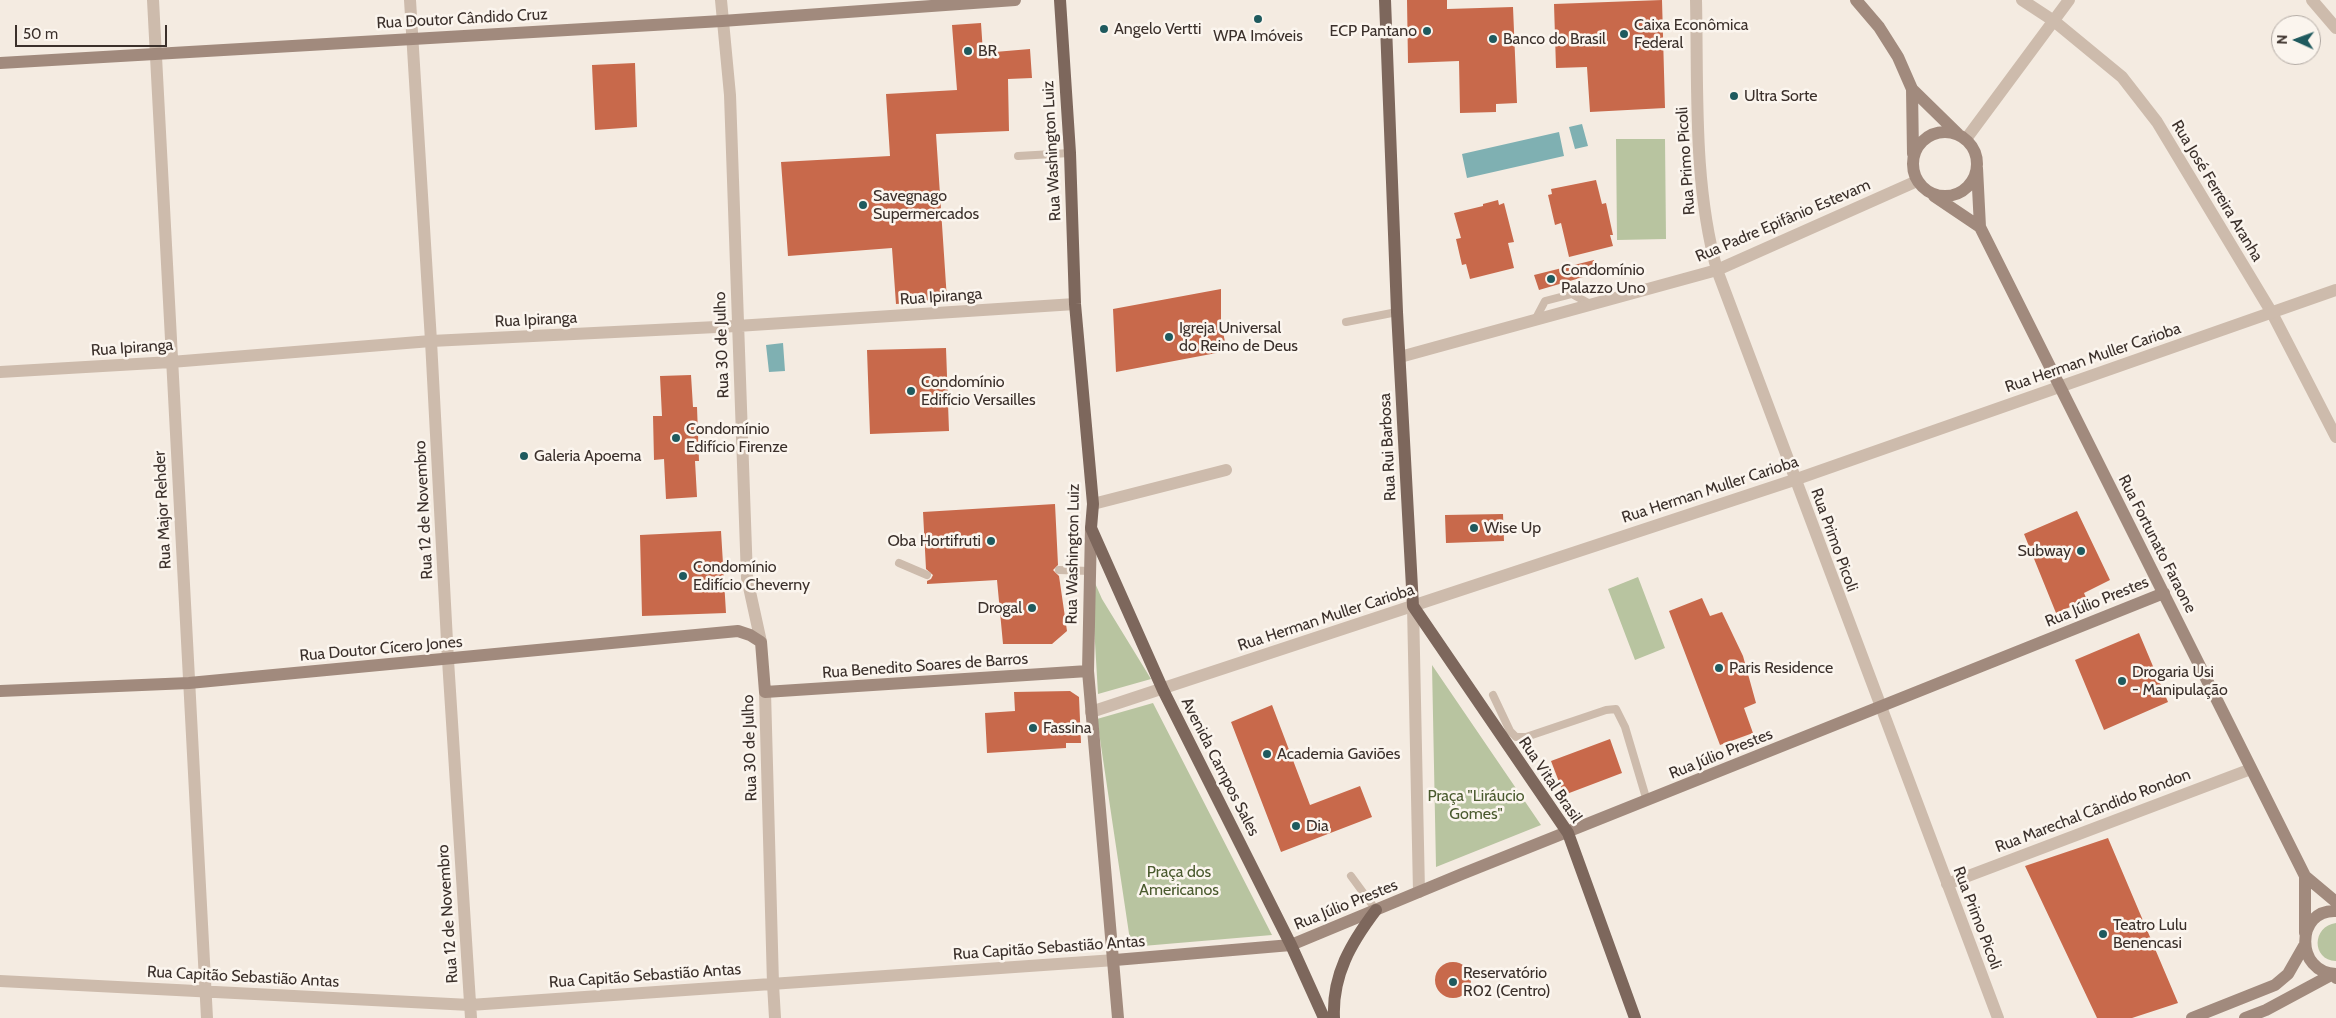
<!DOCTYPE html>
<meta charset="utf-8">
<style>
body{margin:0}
#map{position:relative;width:2336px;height:1018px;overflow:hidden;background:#f4ebe1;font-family:Cabin,sans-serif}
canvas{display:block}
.north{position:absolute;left:2271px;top:15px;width:50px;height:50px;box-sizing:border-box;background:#fbf5ee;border:1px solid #aea6a0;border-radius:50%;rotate:272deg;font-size:14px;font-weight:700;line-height:20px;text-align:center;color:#3b302b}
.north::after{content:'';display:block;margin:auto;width:18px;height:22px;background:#1f5a5e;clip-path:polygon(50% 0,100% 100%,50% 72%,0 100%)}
.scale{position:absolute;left:15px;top:25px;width:152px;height:22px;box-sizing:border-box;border:2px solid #3b302b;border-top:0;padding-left:6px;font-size:15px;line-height:18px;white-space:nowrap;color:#3b302b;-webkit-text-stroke:4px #fbf5ee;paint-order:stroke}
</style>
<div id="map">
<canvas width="2336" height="1018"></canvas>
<div class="north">N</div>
<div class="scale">50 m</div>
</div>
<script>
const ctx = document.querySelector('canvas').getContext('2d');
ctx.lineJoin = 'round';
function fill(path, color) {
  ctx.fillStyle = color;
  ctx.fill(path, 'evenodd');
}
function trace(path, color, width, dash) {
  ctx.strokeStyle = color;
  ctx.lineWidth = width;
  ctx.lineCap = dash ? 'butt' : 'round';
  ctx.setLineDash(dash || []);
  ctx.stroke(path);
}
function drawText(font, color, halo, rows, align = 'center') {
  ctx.font = font + ' Cabin,sans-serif';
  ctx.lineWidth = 5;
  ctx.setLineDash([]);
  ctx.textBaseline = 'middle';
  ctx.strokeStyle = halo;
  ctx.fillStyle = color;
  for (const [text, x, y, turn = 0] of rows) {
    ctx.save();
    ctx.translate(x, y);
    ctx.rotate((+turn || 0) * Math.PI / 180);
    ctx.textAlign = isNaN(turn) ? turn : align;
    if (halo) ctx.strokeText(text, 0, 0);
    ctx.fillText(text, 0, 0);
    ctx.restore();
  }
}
const green = new Path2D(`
 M1616,139H1665L1666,239L1617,240Z
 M1091,574L1102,599L1151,679L1098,694Z
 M1638,577L1665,648L1635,660L1608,589Z
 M1432,665L1541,825L1436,867Z
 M1153,703L1272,935L1131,947L1097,719Z
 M2336,923V961C2311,960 2312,926 2336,923Z`);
const water = new Path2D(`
 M1582,124L1588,146L1575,149L1569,127Z
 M1559,132L1564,156L1467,178L1462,154Z
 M783,343L785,371L769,372L766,345Z`);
const building = new Path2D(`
 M1407,0H1447V9L1513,7L1517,103L1496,104V112L1460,113L1459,61L1408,63Z
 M1662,0L1665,108L1590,112L1587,67L1556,68L1554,4Z
 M981,23L983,53L1030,49L1032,78L1008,79L1009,131L936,134L947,300L896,304L892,248L788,256L781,162L890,156L886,94L957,90L952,25Z
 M635,63L637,127L595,130L592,65Z
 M1596,180L1602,204L1606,203L1613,235H1610L1613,246L1569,257L1561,223L1555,225L1548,195L1552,194L1551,189Z
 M1498,200L1499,205L1504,203L1514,242L1508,243L1514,268L1470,279L1466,264L1462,265L1456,239L1461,238L1454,213L1483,206V204Z
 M1594,260L1597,273L1539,290L1534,275Z
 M1221,289V323L1227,351L1116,372L1113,309Z
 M946,348L949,431L870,434L867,350Z
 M691,375L693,407H697L699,461H695L697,497L666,499L664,459L654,460L653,416H662L660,376Z
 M1055,504L1058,565L1053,570L1059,576L1067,631L1052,644H1003L997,580L927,584V581L931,579L933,575L926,569L923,512Z
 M2077,511L2110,580L2084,593L2087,600L2056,613L2024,534Z
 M1503,514L1504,541L1446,543L1445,515Z
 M721,531L726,613L642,616L640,535Z
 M1702,598L1710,616L1722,612L1743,656L1756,703L1744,708L1753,733L1720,745L1669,611Z
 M2139,633L2168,702L2104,730L2075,660Z
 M1070,691L1079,697L1081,743H1066V748L987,753L985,713L1015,711L1014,692Z
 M1272,705L1310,805L1360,786L1372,817L1281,852L1231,722Z
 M1610,739L1622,773L1564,795L1551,761Z
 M2108,838L2178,1003L2132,1018H2097L2025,866Z
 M1435 980a18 18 0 1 1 36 0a18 18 0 1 1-36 0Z`);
const service = new Path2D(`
 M1018,156L1070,153
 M1535,320L1545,301L1572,294L1590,304
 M1346,322L1397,312
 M899,563L927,575
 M1059,570L1090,571
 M1493,695L1510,731L1516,737H1526L1606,710L1616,709L1625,727L1647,801
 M1351,876L1376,910`);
const minor = new Path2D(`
 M153,0L207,1018
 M410,0L431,341L448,660L471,1018
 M721,0L730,95L747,578L761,642
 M1696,0C1698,90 1693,183 1717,270L1998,1018
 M2022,0L2054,21L2122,77L2157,122L2272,313L2336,437
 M2312,0L2336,28
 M1966,139L2069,0
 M1400,357L1717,270L1917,181
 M0,372L171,362L431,341L737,326L1075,304
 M1093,504L1226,470
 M1413,606L1419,892
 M765,692L773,984L775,1018
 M1947,884L2251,769
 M0,981L470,1005L1115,960`);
const tertiary = new Path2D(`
 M1091,712L1794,480L2336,290`);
const secondary = new Path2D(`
 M1856,0L1879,27L1898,57L1912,89L1958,134
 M0,63L722,21L1015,0
 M1912,89L1913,154
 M1913 164a32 32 0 1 1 64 0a32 32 0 1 1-64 0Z
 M1977,168L1980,227L2305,876L2336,902
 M1934,196L1980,227
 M1091,528L1088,671L1118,1018
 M0,691L189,683L738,631L750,635L761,642L765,692L1088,671
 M2336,911C2295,909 2295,973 2336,974
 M2305,933V876
 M1115,960L1291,945L1462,874L2164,593
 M2192,1018L2275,985L2288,974L2304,946
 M2245,1018L2266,1010L2333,974L2336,978`);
const primary = new Path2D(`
 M1060,0L1070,153L1075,304L1093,504L1091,528L1163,690L1291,945L1324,1018
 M1385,0L1397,312L1413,606L1568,833L1635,1018
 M1334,1018C1332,975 1351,943 1376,910`);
const markers = [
 [1258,19,5,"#1f5a5e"],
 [1104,29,5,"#1f5a5e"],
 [1427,31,5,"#1f5a5e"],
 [1624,34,5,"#1f5a5e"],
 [1493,39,5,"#1f5a5e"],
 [968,51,5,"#1f5a5e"],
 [1734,96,5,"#1f5a5e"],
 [863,205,5,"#1f5a5e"],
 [1551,279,5,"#1f5a5e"],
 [1169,337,5,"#1f5a5e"],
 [911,391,5,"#1f5a5e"],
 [676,438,5,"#1f5a5e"],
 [524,456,5,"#1f5a5e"],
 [1474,528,5,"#1f5a5e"],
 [991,541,5,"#1f5a5e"],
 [2081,551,5,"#1f5a5e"],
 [683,576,5,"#1f5a5e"],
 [1032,608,5,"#1f5a5e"],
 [1719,668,5,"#1f5a5e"],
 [2122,681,5,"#1f5a5e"],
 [1033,728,5,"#1f5a5e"],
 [1267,754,5,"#1f5a5e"],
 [1296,826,5,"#1f5a5e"],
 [2103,934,5,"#1f5a5e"],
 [1453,982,5,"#1f5a5e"]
];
const streetNames = [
 ["Rua Doutor Cândido Cruz",462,19,-3],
 ["Rua Washington Luiz",1052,151,-93],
 ["Rua Primo Picoli",1686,161,-94],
 ["Rua José Ferreira Aranha",2217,191,59],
 ["Rua Padre Epifânio Estevam",1783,221,-23],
 ["Rua Ipiranga",941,297,-4],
 ["Rua Ipiranga",536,320,-3],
 ["Rua 30 de Julho",722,345,-92],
 ["Rua Ipiranga",132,348,-4],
 ["Rua Herman Muller Carioba",2093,358,-19],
 ["Rua Rui Barbosa",1388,447,-93],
 ["Rua Herman Muller Carioba",1710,490,-18],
 ["Rua Major Rehder",163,510,-93],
 ["Rua 12 de Novembro",424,510,-93],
 ["Rua Primo Picoli",1834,540,70],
 ["Rua Fortunato Faraone",2157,544,63],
 ["Rua Washington Luiz",1073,554,-89],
 ["Rua Júlio Prestes",2097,602,-22],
 ["Rua Herman Muller Carioba",1326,618,-18],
 ["Rua Doutor Cícero Jones",381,649,-5],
 ["Rua Benedito Soares de Barros",925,666,-4],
 ["Rua 30 de Julho",750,748,-92],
 ["Rua Júlio Prestes",1721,754,-22],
 ["Avenida Campos Sales",1220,767,63],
 ["Rua Vital Brasil",1550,780,56],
 ["Rua Marechal Cândido Rondon",2093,811,-21],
 ["Rua Júlio Prestes",1346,905,-22],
 ["Rua 12 de Novembro",448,914,-94],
 ["Rua Primo Picoli",1977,918,69],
 ["Rua Capitão Sebastião Antas",1049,948,-4],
 ["Rua Capitão Sebastião Antas",645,976,-4],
 ["Rua Capitão Sebastião Antas",243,977,3]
];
const poiNames = [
 ["Caixa Econômica",1634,25],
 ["Federal",1634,43],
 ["Angelo Vertti",1114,29],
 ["ECP Pantano",1417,31,"right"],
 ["WPA Imóveis",1258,36,"center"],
 ["Banco do Brasil",1503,39],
 ["BR",978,51],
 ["Ultra Sorte",1744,96],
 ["Savegnago",873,196],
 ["Supermercados",873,214],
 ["Condomínio",1561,270],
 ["Palazzo Uno",1561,288],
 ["Igreja Universal",1179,328],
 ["do Reino de Deus",1179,346],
 ["Condomínio",921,382],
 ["Edifício Versailles",921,400],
 ["Condomínio",686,429],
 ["Edifício Firenze",686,447],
 ["Galeria Apoema",534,456],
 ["Wise Up",1484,528],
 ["Oba Hortifruti",981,541,"right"],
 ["Subway",2071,551,"right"],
 ["Condomínio",693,567],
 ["Edifício Cheverny",693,585],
 ["Drogal",1022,608,"right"],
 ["Paris Residence",1729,668],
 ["Drogaria Usi",2132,672],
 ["- Manipulação",2132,690],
 ["Fassina",1043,728],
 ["Academia Gaviões",1277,754],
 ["Dia",1306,826],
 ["Teatro Lulu",2113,925],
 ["Benencasi",2113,943],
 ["Reservatório",1463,973],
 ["R02 (Centro)",1463,991]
];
const parkNames = [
 ["Praça \"Liráucio",1476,796],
 ["Gomes\"",1476,814],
 ["Praça dos",1179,872],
 ["Americanos",1179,890]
];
fill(green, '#b8c4a0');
fill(water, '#7fb0b2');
fill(building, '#c8694b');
trace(service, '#cdbbac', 8);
trace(minor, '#cdbbac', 12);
trace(tertiary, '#cdbbac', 12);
trace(secondary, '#a18a7d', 12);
trace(primary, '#7d675c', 12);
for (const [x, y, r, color] of markers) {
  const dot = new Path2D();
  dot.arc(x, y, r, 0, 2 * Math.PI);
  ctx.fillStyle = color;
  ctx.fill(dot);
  trace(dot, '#fbf5ee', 2);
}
drawText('16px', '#3b302b', '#fbf5ee', streetNames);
drawText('16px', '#3b302b', '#fbf5ee', poiNames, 'left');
drawText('16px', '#4a5a2e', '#fbf5ee', parkNames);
</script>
